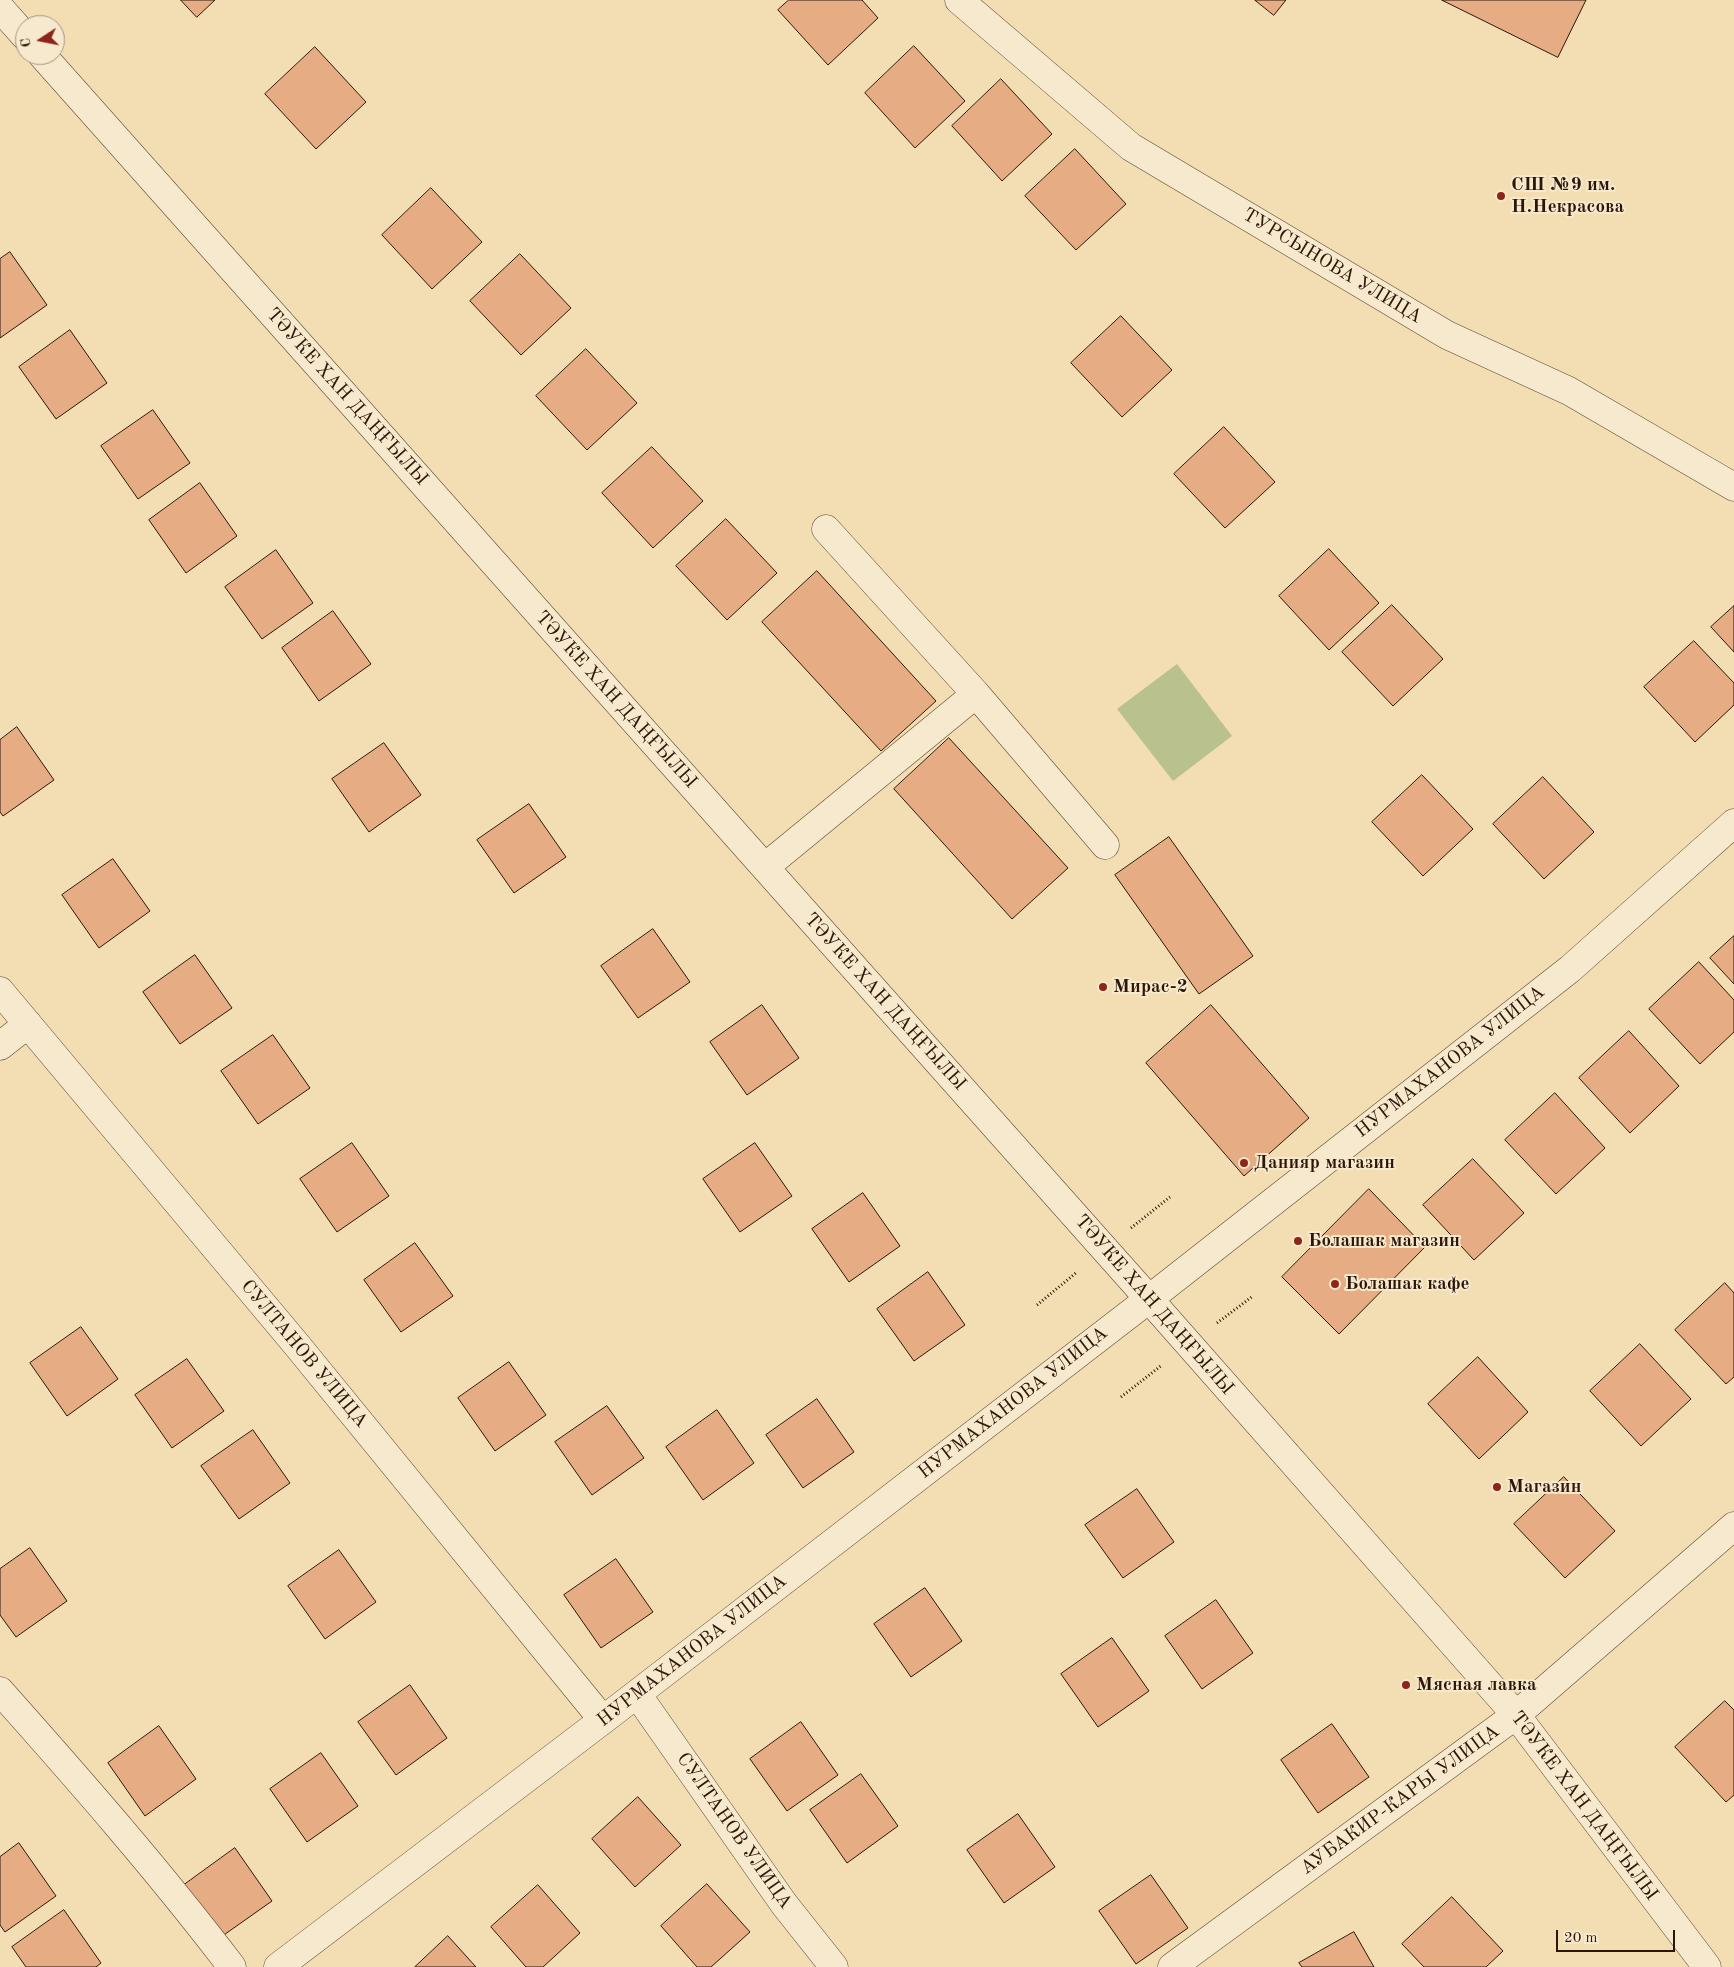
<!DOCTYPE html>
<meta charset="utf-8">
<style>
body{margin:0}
#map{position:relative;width:1734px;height:1967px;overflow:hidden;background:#f3ddb2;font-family:"Old Standard TT",serif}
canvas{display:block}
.north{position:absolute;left:15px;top:15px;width:50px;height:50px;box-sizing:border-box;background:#f7e9cd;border:1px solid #a6957e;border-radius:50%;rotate:259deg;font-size:14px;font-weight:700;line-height:20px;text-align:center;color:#2d1608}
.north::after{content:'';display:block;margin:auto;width:18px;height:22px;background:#8f2418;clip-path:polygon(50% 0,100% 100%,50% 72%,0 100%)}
.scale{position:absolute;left:1556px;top:1930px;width:119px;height:22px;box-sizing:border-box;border:2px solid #2d1608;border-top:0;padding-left:6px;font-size:15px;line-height:18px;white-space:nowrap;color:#2d1608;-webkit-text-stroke:4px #f7e9cd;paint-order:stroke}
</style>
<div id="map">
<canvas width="1734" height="1967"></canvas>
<div class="north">С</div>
<div class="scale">20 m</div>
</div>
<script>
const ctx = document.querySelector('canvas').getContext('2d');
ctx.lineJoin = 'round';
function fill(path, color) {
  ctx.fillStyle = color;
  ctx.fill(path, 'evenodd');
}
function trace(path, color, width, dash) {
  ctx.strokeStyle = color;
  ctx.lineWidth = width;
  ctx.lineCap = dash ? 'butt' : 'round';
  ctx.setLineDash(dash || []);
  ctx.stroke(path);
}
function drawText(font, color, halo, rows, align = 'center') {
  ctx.font = font + ' "Old Standard TT",serif';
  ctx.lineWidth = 4;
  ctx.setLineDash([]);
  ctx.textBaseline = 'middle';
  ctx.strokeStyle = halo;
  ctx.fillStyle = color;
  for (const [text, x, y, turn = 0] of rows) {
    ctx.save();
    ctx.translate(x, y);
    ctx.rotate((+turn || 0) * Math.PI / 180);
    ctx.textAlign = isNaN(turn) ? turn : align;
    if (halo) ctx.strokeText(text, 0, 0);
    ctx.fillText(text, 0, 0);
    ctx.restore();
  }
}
const green = new Path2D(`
 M1177,664L1232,736L1173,781L1117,709Z`);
const building = new Path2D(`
 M181,0H215L197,17Z
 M789,0H862L878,18L828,65L778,10Z
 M1255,0H1286L1274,15Z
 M1442,0H1586L1558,57Z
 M914,46L965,101L915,148L865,93Z
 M315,47L366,102L316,149L265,94Z
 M1001,79L1052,134L1002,181L952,126Z
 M1075,149L1126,204L1076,250L1025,196Z
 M431,188L482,242L432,289L382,235Z
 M10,252L47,305L0,338V259Z
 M520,254L571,308L521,355L470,301Z
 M1121,316L1172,370L1122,417L1071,363Z
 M70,330L107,383L56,419L19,367Z
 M586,349L637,403L587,450L536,396Z
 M153,410L190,463L138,499L101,446Z
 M1224,427L1275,482L1225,528L1174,474Z
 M652,447L703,501L653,548L602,493Z
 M200,483L237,536L186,573L149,520Z
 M726,519L777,573L727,620L676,566Z
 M1329,549L1379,603L1329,650L1279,596Z
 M276,550L313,603L262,639L225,587Z
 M817,571L936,701L881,751L762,622Z
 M1392,605L1443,659L1393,706L1342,652Z
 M1734,606V652L1711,627Z
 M333,611L371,664L319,701L282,648Z
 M1694,641L1734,683V705L1695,742L1644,687Z
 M17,727L54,780L3,816L0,812V740Z
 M949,738L1068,868L1012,919L894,789Z
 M384,743L421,795L369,832L332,779Z
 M1422,775L1473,829L1423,876L1372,822Z
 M1543,777L1594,832L1544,879L1493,824Z
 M529,804L566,857L514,893L477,840Z
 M1169,837L1253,956L1199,994L1115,875Z
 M113,859L150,911L99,948L62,895Z
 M653,929L690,982L638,1018L601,966Z
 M1734,936V984L1710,958Z
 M195,955L232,1008L180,1044L143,992Z
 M1699,962L1734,1000V1032L1700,1064L1649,1009Z
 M762,1005L799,1058L747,1095L710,1042Z
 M1211,1005L1309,1118L1244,1176L1146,1063Z
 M1629,1031L1679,1086L1630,1133L1579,1078Z
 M273,1035L310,1088L258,1124L221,1071Z
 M1555,1093L1605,1148L1556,1194L1505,1140Z
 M352,1143L389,1196L337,1232L300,1179Z
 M755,1143L792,1196L740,1232L703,1179Z
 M1473,1159L1524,1213L1474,1260L1423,1205Z
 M1369,1189L1425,1247L1339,1334L1282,1277Z
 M863,1193L900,1246L849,1282L812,1229Z
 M415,1243L453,1296L401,1332L364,1280Z
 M928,1272L965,1325L914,1361L877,1309Z
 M1725,1283L1734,1293V1377L1726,1384L1675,1330Z
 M81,1327L118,1379L67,1416L30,1363Z
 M1640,1344L1691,1399L1641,1446L1590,1391Z
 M1478,1357L1528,1412L1479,1459L1428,1404Z
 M187,1359L224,1411L172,1448L135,1395Z
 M509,1362L546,1415L495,1451L458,1398Z
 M817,1399L854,1452L803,1488L766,1435Z
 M607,1406L644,1458L592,1495L555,1442Z
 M717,1410L754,1463L703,1500L666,1447Z
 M253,1430L290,1483L239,1519L201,1466Z
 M1564,1477L1615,1531L1565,1578L1514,1524Z
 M1137,1489L1174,1542L1123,1578L1085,1525Z
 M30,1548L67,1601L16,1637L0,1615V1569Z
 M339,1550L376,1602L325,1639L288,1586Z
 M616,1559L653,1612L601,1648L564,1595Z
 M925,1588L962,1641L911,1677L874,1624Z
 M1216,1600L1253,1653L1202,1689L1165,1636Z
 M1112,1638L1149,1691L1098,1727L1061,1674Z
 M410,1685L447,1738L396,1775L358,1722Z
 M1725,1701L1734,1710V1795L1726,1802L1675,1747Z
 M801,1722L838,1775L787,1811L750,1759Z
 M1332,1724L1369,1777L1318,1813L1281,1760Z
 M159,1726L196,1779L145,1816L108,1763Z
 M321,1753L358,1806L307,1842L270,1789Z
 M861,1774L898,1826L847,1863L810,1810Z
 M638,1797L681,1845L635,1887L592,1839Z
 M1018,1814L1055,1867L1004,1903L967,1850Z
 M19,1843L56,1896L5,1932L0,1925V1857Z
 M235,1848L272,1901L221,1937L184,1885Z
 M1151,1875L1188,1928L1136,1964L1099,1911Z
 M707,1884L750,1932L711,1967H697L661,1926Z
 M538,1885L580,1933L543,1967H526L491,1927Z
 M1452,1897L1503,1951L1486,1967H1424L1402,1944Z
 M64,1910L101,1963L96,1967H26L12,1947Z
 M1354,1932L1374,1967H1302L1299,1963Z
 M448,1936L476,1967H415Z`);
const path = new Path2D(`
 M1131,1228L1170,1197
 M1037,1305L1077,1272
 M1217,1323L1253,1296
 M1121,1397L1162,1365`);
const minor = new Path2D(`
 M959,0L1131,147L1447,335L1569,391L1734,487
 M0,8L25,36
 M42,55L1149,1299L1516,1715L1707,1967
 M826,529L976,694L1105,845
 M765,867L976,694
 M0,991L296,1344L603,1720
 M0,1046L28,1024
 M0,1691C80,1781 159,1871 232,1967
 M637,1694L784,1904L834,1967
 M278,1967L603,1720L1149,1299L1570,969L1734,823
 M1172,1967L1516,1715L1734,1526`);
const markers = [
 [1501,196,5,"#8f2418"],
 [1103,987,5,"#8f2418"],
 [1244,1163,5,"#8f2418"],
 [1298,1241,5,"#8f2418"],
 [1335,1284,5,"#8f2418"],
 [1497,1487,5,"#8f2418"],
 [1406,1685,5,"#8f2418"]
];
const poiNames = [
 ["СШ №9 им.",1511,185],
 ["Н.Некрасова",1511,207],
 ["Мирас-2",1113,987],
 ["Данияр магазин",1254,1163],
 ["Болашак магазин",1308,1241],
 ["Болашак кафе",1345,1284],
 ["Магазин",1507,1487],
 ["Мясная лавка",1416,1685]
];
const streetNames = [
 ["ТУРСЫНОВА УЛИЦА",1332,266,31],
 ["ТӘУКЕ ХАН ДАҢҒЫЛЫ",347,397,48],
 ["ТӘУКЕ ХАН ДАҢҒЫЛЫ",616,700,48],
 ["ТӘУКЕ ХАН ДАҢҒЫЛЫ",885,1002,48],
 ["НУРМАХАНОВА УЛИЦА",1450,1062,-38],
 ["ТӘУКЕ ХАН ДАҢҒЫЛЫ",1154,1305,49],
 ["СУЛТАНОВ УЛИЦА",304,1354,50],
 ["НУРМАХАНОВА УЛИЦА",1013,1403,-38],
 ["НУРМАХАНОВА УЛИЦА",692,1651,-38],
 ["АУБАКИР-КАРЫ УЛИЦА",1400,1800,-36],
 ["ТӘУКЕ ХАН ДАҢҒЫЛЫ",1584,1806,53],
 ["СУЛТАНОВ УЛИЦА",734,1831,55]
];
fill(green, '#b9c28e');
fill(building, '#e6ad84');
trace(building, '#2d1608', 1);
trace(minor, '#5e4832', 29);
trace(path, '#2d1608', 3, [1, 2.5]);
trace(minor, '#f7e9cd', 28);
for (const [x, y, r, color] of markers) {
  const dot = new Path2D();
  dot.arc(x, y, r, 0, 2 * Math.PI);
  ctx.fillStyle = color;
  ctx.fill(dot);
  trace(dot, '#f7e9cd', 2);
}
drawText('bold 19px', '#2d1608', '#f7e9cd', poiNames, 'left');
drawText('19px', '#2d1608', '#f7e9cd', streetNames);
</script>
